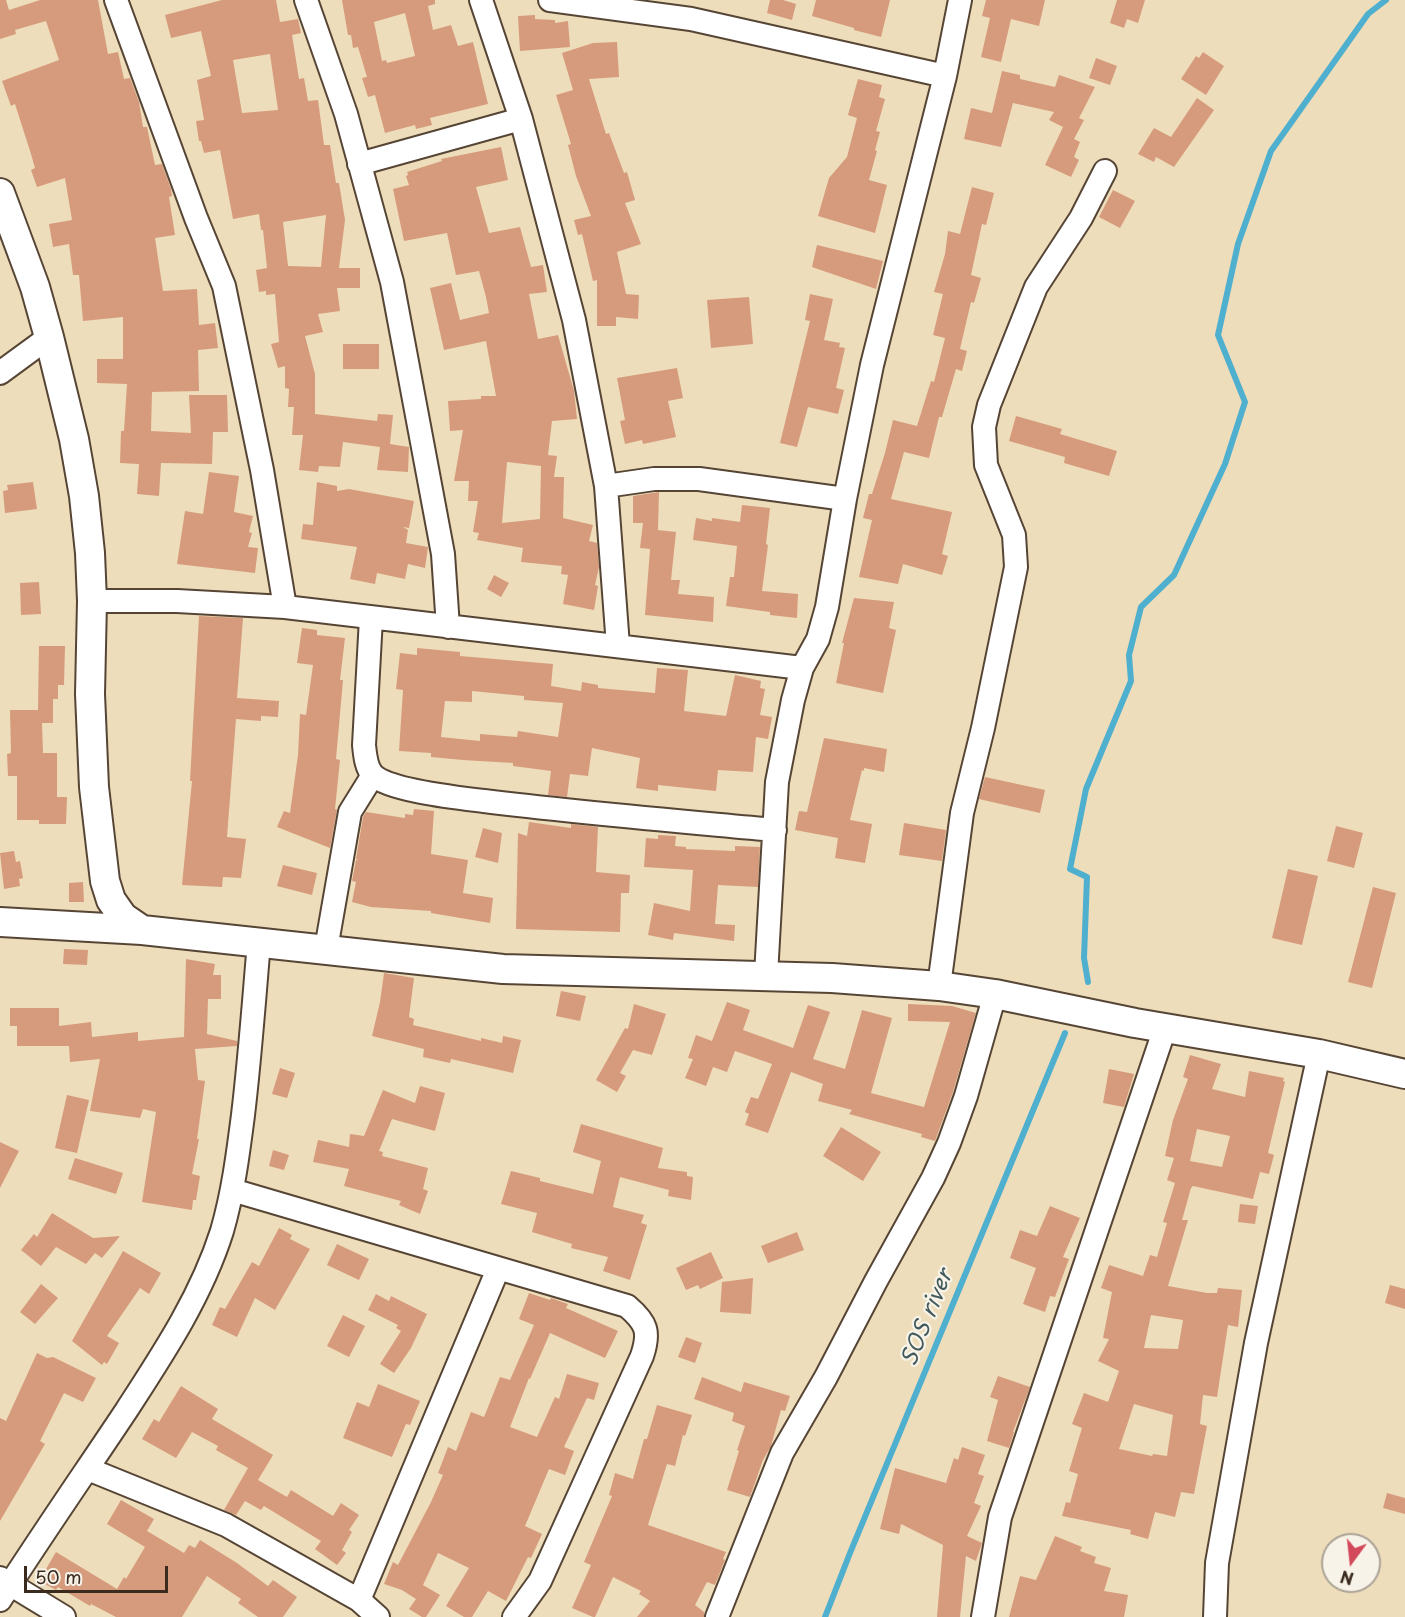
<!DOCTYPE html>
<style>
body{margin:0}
#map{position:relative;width:1405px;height:1617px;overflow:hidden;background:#eeddba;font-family:"Playpen Sans",sans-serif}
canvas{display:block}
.north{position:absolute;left:1321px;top:1533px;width:60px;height:60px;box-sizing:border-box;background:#f7f3e8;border:2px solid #aca397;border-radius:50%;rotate:195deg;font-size:16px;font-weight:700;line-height:24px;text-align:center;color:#3b2a1e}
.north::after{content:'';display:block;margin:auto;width:21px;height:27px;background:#d1495b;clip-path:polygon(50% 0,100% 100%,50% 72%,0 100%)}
.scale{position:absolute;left:24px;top:1566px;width:144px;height:27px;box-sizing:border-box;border:3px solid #3b2a1e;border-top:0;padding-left:8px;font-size:18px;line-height:21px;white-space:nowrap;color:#3b2a1e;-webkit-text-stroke:4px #f7f3e8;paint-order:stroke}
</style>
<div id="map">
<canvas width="1405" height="1617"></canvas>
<div class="north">N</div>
<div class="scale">50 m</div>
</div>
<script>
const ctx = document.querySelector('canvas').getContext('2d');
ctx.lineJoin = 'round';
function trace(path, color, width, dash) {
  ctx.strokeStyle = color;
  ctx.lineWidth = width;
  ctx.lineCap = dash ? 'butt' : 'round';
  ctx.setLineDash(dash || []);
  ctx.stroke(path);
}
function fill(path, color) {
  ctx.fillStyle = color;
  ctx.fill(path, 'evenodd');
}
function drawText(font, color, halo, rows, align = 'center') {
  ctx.font = font + ' "Playpen Sans",sans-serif';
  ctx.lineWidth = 4.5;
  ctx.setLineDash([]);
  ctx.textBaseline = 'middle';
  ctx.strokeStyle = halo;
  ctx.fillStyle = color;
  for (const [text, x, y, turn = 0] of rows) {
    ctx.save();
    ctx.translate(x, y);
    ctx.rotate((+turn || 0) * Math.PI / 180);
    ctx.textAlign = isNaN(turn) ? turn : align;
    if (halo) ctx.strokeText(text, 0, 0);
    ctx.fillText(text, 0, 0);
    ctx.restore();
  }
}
const stream = new Path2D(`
 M1088,982L1084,958L1087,877L1070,869L1086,789L1131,681L1129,655L1141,607L1174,575L1225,464L1245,402L1218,335L1238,244L1271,151L1368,14L1386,0
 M825,1617L850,1553L1065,1033`);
const building = new Path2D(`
 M0,0H6L9,10L40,0H98L108,54L118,52L124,79L130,78L139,102L143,127H147L155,165L162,164L171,189L172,196L169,197L175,235L155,238L163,291L197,289L199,325L215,323L218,348L198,350L199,391L152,392L151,431L191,433L189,395H227L228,432H213L212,464L161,463L159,496L137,494L139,464L120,463L121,431H124L127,384L97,383V359H123V317L83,321L79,275H73L69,244L53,247L49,224L72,220L65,178L37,187L31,170L35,168L31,154L15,104L11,106L2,81L59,60L46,21L15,30L16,34L0,39Z
 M222,0H276L280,22L298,19L301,33L292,35L299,79L304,78L308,101L318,100L324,145H330L336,183H339L345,220L339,268H360V288H337L340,311L318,314L323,332L305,336L315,374V414L377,421L378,414L393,415L390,444L409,447L408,472L377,470L380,447L343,442L340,467L319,466L318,472L299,470L303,435H292L294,407H288L289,389L285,388V366L278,368L271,344L279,342L275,294L266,295V291L259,292L256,270L267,268L263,230H261L259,214L233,219L220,150L204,153L201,141H199L196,121L204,120L197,80L211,76L201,31L171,38L165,15ZM270,54L278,110L242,113L233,60ZM326,215L321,267L288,266L283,222Z
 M342,0H435V4L428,6L433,30L451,25L458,46L473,42L488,104L430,118L432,125L416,129L415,125L385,133L375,95L368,97L362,78L367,77L358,47L353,48L351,35H348ZM405,13L415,56L387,63L386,60L382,61L374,22Z
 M770,0H783L796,4L792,20L767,13Z
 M816,0H890L881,37L854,30V28L812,16Z
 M986,0H1045L1039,26L1011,19L1001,62L981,57L990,18L982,16Z
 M1117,0H1145L1138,23L1127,19L1124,28L1110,23Z
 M535,15V19L555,20V23L568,21L570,47L520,51L518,16Z
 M617,42L619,77L589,79L606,134L609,133L624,173L627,172L635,200L625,203L641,244L617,252L626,294L639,295L638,319L616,317V326H597V280L593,281L582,234L578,235L574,220L591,216L576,176L568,145L571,144L556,95L573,90L562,53L593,43Z
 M1203,52L1224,66L1206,95L1181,79L1196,56L1199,58Z
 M1096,58L1117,66L1110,85L1089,78Z
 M1002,71L1020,75V79L1055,87L1059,75L1095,87L1079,118L1084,120L1074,139L1080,142L1074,157L1079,160L1071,177L1045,165L1063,127L1049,120L1054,112L1013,103L1001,147L964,139L971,108L992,113Z
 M858,79L882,85L879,97L885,99L876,131L880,132L875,150L877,151L869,180L887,185L875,233L818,216L829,178L847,157L857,118L848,115Z
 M1197,98L1214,110L1174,167L1156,157L1154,162L1138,154L1154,128L1171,137Z
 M501,147L508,180L476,187L489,233L520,227L531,267L543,265L547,292L529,294L538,339L558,335L574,391L577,419L552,421L548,455L557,456L554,477H564L563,518L593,525L589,541L597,543L599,567L595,585L598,586L594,610L563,604L568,575L561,574L562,566L521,562L523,548L477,540L479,533L473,532L478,501H468L469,481H454L463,430L450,431L448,401L481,399V396H496L486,341L444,350L430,288L451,283L460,320L489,313L486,297L479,271L456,275L447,233L404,241L393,189L409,185L406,176L408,175L407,172L442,161L441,159ZM507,462L541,466L540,519L502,523Z
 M972,187L994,193L986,225L982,224L971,275L981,278L974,303L971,302L960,349L967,351L962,371L956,369L942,417H939L929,458L904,452L891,499L952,512L942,554L948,556L942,575L903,564L898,584L859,577L872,520L863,518L869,494H872L885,453L893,420L917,426L931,381L934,382L945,338L933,335L943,294L934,292L945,254L948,231L960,234Z
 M1113,190L1135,201L1120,228L1099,217Z
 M817,245L883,261L876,289L812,267Z
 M810,294L833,299L824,340L840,343L839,347L845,348L836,388L844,390L838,414L808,407L797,447L780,443L810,321L805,320Z
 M749,297L753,344L711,348L707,300Z
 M343,344H379V369H343Z
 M677,368L683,398L668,401L676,437L643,444L642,440L625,444L620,421L625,420L617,378Z
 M1016,416L1062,429L1060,434L1117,451L1109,476L1064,463L1065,457L1009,441Z
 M209,472L239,476L234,512L253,516L249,532L252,533L248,547L258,548L255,573L177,564L185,511L203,514Z
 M33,482L37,509L5,513L3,491L8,490L7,485Z
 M317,482L337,486V491L349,489L414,501L409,528L403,527L408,530L406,543L428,547L425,568L408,564L405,579L377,573L375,584L350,579L357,547L301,539L303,524L313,525Z
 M659,492L658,530L676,532L671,580H680L678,594L714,597L713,622L645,615L650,549L640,548L643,523H633V496Z
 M742,505L770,508L766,544L768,545L762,591L798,594L797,618L770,615V612L726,606L730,577H734L737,546L693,540L696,518L712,521V518L740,522Z
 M494,575L509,583L501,597L487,589Z
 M39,582L41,614L21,615L20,583Z
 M854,598L894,602L889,628L896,630L883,693L836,683L844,643H842Z
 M199,616L243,618L237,698L279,701L278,717L261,716V721L236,719L227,837L246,839L241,878L223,877L222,887L182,885L192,781H190Z
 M302,628L317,630V635L345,638L340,680H343L336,759L340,760L335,809L337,810L330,848L277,827L284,811L290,813L298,755L300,714L306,715L313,665L297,663Z
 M39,646H65L64,685H58V699H53V723H42L43,753H57V797H67L66,824H39V820H17V776H8L7,754L11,753L10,710H38Z
 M417,648L460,652V656L553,664L551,686L581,691L582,682L598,685V688L655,693L657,668L688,670L684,711L726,716L735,675L761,681L760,688L765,689L760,715L772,717L768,739L756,737L753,772L718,770L716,791L658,785V791L636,788L640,758L592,748L588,776L570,774L567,797L548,795L551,771L513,766V763L463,760L431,757V753L399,751L403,690L396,689L400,653L417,655ZM472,691L524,696V700L563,703L558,737L518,731L517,737L480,734V741L441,737L445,701L472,702Z
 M824,738L887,749L884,772L864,768V771L862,770L850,820L872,824L865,863L835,858L838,838L795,830L799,811L807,812Z
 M985,777L1045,790L1040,813L979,799Z
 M414,809L434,811L431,854L468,860L463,893L493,898L490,923L431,913V911L371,907L352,902L356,882L352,881L356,860H359L356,859L363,817L366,812L405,818V814L413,815Z
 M529,822L571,828V824L598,827L596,872L630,875L629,893H621L620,932L516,929L518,833L527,836Z
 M904,823L946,830L942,861L899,855Z
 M1336,826L1363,833L1354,868L1327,861Z
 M483,828L502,833L498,863L475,857Z
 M658,835L676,836L675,846L686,847V849L735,851V846L760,847L758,887L718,885L715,924L735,925L734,941L674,933L673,940L648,935L654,903L690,911L693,870L644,867L646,838L658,839Z
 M14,851L16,862L20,861L23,878L19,879L20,886L4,889L0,853Z
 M283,865L317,873L312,895L277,886Z
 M1288,869L1318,876L1302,945L1272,938Z
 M83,882L84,902H69V883Z
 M1373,887L1396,893L1372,988L1348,982Z
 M64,949L88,950L87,965L63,964Z
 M186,959L215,964L213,975H221V999H208L207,1034L237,1041V1046L195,1049L198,1080L205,1081L197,1139H199L192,1174L200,1176L196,1200H193L192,1210L142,1202L156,1112L143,1109L140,1118L90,1111L100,1059L70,1062L69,1046H17V1026H10V1008H59V1026L91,1022L92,1037L138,1032V1041L184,1037Z
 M384,973L414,978L409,1017L414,1019L413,1025L481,1041V1038L502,1043L503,1036L521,1040L513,1073L451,1059L450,1063L423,1057L424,1049L372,1036L380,1002Z
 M561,991L586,996L580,1021L556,1016Z
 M727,1002L750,1010L743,1030L793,1048L808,1005L830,1012L813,1059L845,1069L862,1010L892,1018L871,1093L924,1107L950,1022L908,1021V1004L952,1006L976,1013L953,1092L935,1141L921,1137L922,1134L849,1114L852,1110L818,1101L823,1084L791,1072L768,1133L745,1125L749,1114L745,1112L751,1097L758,1099L772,1064L735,1051L727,1072L713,1067L706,1086L685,1078L693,1059L688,1058L696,1035L712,1041Z
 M634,1004L666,1014L652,1055L633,1050L620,1073L626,1076L617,1092L596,1080L625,1028L628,1029Z
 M1190,1055L1221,1064L1212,1089L1245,1097L1249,1071L1284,1078L1283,1081L1285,1082L1268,1153L1274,1155L1269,1174L1260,1172L1253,1199L1193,1186L1191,1188L1182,1220H1188L1168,1286L1207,1293H1217L1218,1288L1242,1290L1238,1327L1228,1325L1217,1397L1203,1395L1200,1424L1207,1426L1194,1494L1181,1492L1175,1517L1155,1512L1148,1539L1130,1534L1131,1530L1062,1516L1066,1502L1070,1503L1078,1474L1069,1471L1082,1428L1072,1424L1084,1393L1108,1402L1119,1371L1098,1361L1109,1339L1103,1338L1112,1292L1101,1288L1109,1265L1143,1276L1150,1255L1157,1257L1167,1223L1163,1222L1175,1183L1167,1180L1174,1158L1165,1156L1173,1120L1188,1079L1183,1077ZM1197,1129L1230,1136L1222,1167L1190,1161ZM1151,1315L1183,1320L1178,1349L1144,1348ZM1134,1404L1173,1415L1167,1456L1153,1454L1152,1456L1119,1449Z
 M280,1068L295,1073L287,1098L272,1094Z
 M1109,1069L1134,1074L1124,1107L1103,1103Z
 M420,1086L445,1093L435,1131L392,1119L379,1151L383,1152L382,1156L428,1168L423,1189L428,1191L420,1214L399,1205L401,1201L344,1186L349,1169L313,1162L318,1140L349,1147L350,1134L364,1136L383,1090L415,1103Z
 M67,1095L89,1100L77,1153L55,1148Z
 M581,1124L663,1148L658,1168L687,1172V1176L693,1177L691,1200L668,1196L669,1190L620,1177L613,1207L644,1215L641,1223L647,1225L630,1280L603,1271L608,1257L571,1248L572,1244L532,1232L537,1213L501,1204L511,1171L540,1178V1181L593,1194L601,1161L573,1152Z
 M841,1127L881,1152L863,1181L823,1156Z
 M0,1142L19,1151L0,1188Z
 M273,1150L289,1155L284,1170L269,1166Z
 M75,1158L123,1173L116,1194L68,1179Z
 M1240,1204L1258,1206L1255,1224L1238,1222Z
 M1050,1206L1080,1218L1063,1257L1069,1259L1055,1297L1050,1296L1045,1312L1023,1304L1036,1268L1010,1258L1020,1230L1037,1236Z
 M52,1213L93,1238L120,1236L102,1258L95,1253L86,1264L56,1247L41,1266L21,1250L34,1234L37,1237Z
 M279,1228L292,1235L290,1239L310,1249L275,1310L255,1298L237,1337L212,1325L220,1307L225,1309L252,1262L259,1266Z
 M797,1232L804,1250L768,1263L761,1246Z
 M337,1244L369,1259L359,1280L327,1265Z
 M123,1251L161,1273L149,1294L140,1288L107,1336L119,1343L107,1364L104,1362L102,1365L72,1341Z
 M711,1252L723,1278L700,1289L698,1285L686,1290L676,1268Z
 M753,1278L751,1314L720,1312L722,1282Z
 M41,1284L58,1298L35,1324L20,1312Z
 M1390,1285L1405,1289V1309L1385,1303Z
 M529,1293L550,1300L551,1298L568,1304L566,1308L618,1331L605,1358L550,1333L530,1379L529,1378L510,1427L537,1437L555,1397L559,1399L567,1374L599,1383L594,1400L587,1398L564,1447L574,1451L565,1475L549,1469L525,1526L542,1534L531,1558L528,1557L506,1601L488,1591L472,1617H464L446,1606L469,1568L438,1553L423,1585L440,1595L426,1617H422L409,1609L416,1599L402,1590L384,1584L393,1562L398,1565L431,1502L443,1475L438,1473L448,1447L456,1451L471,1412L484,1417L500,1377L510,1380L534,1325L519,1319Z
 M376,1294L389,1301L391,1296L427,1314L411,1348L394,1373L380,1364L401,1331L396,1328L398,1325L368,1310Z
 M343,1315L365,1326L349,1357L327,1346Z
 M686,1337L702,1343L695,1363L678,1357Z
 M37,1353L47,1358L53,1357L96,1378L83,1402L64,1393L40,1441L45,1444L0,1521V1418L6,1421Z
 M998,1376L1030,1387L1013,1432H1014L1009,1448L987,1441L998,1400L990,1397Z
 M702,1377L741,1392L744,1382L790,1396L785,1411L781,1410L771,1446L763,1460L750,1497L727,1490L739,1451L737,1450L745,1426L732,1421L734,1413L694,1399Z
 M378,1384L420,1401L410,1425L406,1424L392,1457L343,1438L357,1402L369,1407Z
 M181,1386L218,1409L212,1419L273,1455L258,1480L287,1497L291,1490L333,1516L341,1503L359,1515L349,1530L352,1532L342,1550L346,1553L337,1565L315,1549L321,1541L264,1506L261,1510L245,1501L236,1515L224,1510L248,1468L216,1450L218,1446L192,1432L176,1458L142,1439L154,1419L159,1422Z
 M657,1405L692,1415L685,1436L683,1435L675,1466L667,1464L648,1525L726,1552L723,1559L725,1560L715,1585L707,1582L695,1605L704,1612V1617H637L650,1601L639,1594L641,1591L613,1577L595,1617H593L572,1608L591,1565L584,1562L612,1496L609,1495L615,1473L633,1479L644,1439H647Z
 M962,1447L985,1455L978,1474L984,1476L974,1503L981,1506L967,1536L982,1543L976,1561L966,1556L960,1617H937L943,1545L901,1524L899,1534L880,1529L895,1468L946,1483L954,1458L958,1460Z
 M1387,1493L1405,1498V1514L1383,1508Z
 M121,1500L154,1519L147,1531L184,1553L189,1545L195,1548L200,1540L237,1563L268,1586L273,1580L297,1597L283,1617H258L238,1603L241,1599L207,1576L182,1617H116L91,1604L90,1606L58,1587L56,1590L39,1581L56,1552L117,1589L124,1577L126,1579L145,1547L107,1524Z
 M1055,1536L1082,1547L1080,1551L1096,1557L1094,1563L1111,1568L1104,1591L1128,1595L1124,1617H1009L1020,1576L1036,1580Z`);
const minor = new Path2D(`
 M116,0L196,218L224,286L262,470L285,607
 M306,0L346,114L392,282L443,554L448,627
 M481,0L521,119L574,320L606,486L618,646
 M550,0L691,19L945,76
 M359,164L521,119
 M0,373L49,337
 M606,486L654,479H699L845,499
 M92,601H177L285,607L802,668
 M371,618L364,745C365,755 366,768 373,775C390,791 460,798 484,801C581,813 678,821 775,830
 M326,949L350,812L373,775
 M766,975L777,782L793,700L802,668L818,639L827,607L845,499L872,365L945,76L960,0
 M939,986L962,813L983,728L1016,567L1014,535L986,465L984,427L989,405L1036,287L1081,218L1105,171
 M232,1190L627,1306C647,1323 650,1332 642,1356L540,1581L514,1617
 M88,1469L226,1525L359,1600L378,1617
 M0,1578L64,1617
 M0,1600C41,1536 84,1474 126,1411C163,1354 201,1297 222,1231C233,1193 238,1154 243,1115C250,1057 254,1000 259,942
 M359,1600L498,1269
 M717,1617L782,1453L826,1377L876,1281L933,1178L949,1143L966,1096L995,994
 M983,1617L1000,1517L1165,1028
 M1215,1617L1217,1563L1256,1343L1319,1054`);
const tertiary = new Path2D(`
 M0,193L35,287L49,337L74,439L84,496L90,553L92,601L90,694L94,787L105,881L111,900L123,917L142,930L503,969L832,978L939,986L995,994L1135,1023L1319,1054L1405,1074
 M0,922L142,930`);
const waterNames = [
 ["SOS river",928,1318,-68]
];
trace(stream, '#4fafce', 6);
fill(building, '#d69b7d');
trace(minor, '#564535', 26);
trace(tertiary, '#564535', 32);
trace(minor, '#fff', 22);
trace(tertiary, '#fff', 28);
drawText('italic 22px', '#42595c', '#f7f3e8', waterNames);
</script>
